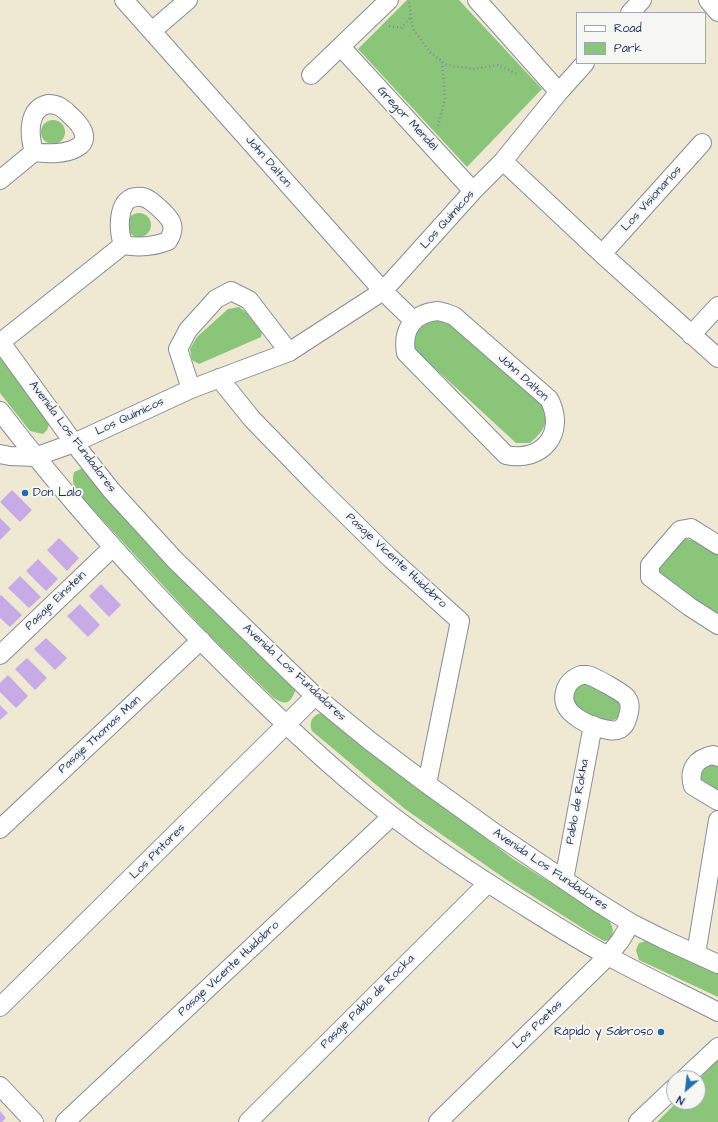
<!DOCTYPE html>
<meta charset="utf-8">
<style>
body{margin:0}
#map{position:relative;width:718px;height:1122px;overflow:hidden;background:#efe9d4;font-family:"Architects Daughter",sans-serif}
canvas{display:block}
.legend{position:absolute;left:576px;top:12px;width:130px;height:52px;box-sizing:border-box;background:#f6f6f2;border:1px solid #9ea6b7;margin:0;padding:5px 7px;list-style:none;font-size:12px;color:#1b2f5e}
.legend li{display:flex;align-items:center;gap:8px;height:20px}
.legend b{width:20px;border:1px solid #9ea6b7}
.north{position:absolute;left:666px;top:1070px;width:40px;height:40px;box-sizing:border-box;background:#f6f6f2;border:1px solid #9ea6b7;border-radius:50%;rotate:208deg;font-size:11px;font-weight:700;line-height:16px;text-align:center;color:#1b2f5e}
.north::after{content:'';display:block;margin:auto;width:14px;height:18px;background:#1f6fb2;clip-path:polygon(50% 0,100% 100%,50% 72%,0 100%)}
</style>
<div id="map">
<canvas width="718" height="1122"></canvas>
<ul class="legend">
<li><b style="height:5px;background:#fff"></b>Road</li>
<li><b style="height:11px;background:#8ac57a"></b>Park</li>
</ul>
<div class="north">N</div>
</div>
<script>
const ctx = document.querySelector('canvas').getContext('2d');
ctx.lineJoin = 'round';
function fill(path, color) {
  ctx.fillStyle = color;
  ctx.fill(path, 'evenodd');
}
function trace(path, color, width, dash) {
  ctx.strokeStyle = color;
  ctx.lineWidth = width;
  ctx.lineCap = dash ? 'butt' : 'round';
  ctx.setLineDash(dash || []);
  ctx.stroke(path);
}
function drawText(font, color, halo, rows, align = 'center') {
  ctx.font = font + ' "Architects Daughter",sans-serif';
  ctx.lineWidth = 4;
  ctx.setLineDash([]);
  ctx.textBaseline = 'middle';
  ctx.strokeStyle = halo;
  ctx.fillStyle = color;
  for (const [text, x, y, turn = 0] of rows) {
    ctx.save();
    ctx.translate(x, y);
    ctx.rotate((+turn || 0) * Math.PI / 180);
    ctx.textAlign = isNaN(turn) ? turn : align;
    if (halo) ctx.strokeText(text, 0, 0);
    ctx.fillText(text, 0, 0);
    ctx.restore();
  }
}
const green = new Path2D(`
 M407,0H459L542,89L467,167L358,49Z
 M41 132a12 12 0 1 1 24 0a12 12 0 1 1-24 0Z
 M127 225a12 12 0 1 1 24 0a12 12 0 1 1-24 0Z
 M239,307L263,326L261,337L199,364L192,360L190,349L197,337L228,309Z
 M429,317L447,321L534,396L547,411C546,428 542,432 530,443H516L414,349C410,331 415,328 429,317Z
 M0,358L50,422L47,430L43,434L30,431L0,393Z
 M83,468L296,689C291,702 287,707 274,698L209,635L82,498C75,490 71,484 74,472Z
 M683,538L695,541L718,554V617L663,580L658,569Z
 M580,683H589L621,702L620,715C618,717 615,720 612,721C602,725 581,708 572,702V689Z
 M325,712L435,800L513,859L608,919C613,927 615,931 610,940L604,941L595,936L504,878L405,809L312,731C308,720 314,714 325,712Z
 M718,762V792L700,780V767Z
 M649,940L718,973V997L639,960L636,950L639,943Z
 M718,1060V1122H657L677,1102H698V1080Z`);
const building = new Path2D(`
 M12,490L32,510L20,522L0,502Z
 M0,518L11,529L0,540Z
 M59,538L79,558L67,571L47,550Z
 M38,559L58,579L46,591L26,571Z
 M20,576L41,597L29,608L8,588Z
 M101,584L121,605L109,617L89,596Z
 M1,595L22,615L10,627L0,618V596Z
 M80,604L100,625L88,637L67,616Z
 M46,638L67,658L55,670L34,649Z
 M27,658L47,678L35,690L15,669Z
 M8,675L28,696L16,708L0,692V683Z
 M0,705L8,713L0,720Z
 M0,1111L6,1118L2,1122H0Z`);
const path = new Path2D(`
 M409,2L413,29L430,52L447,65L473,69L498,65L517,74
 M389,26L401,28L410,18
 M438,126L445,99L442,61`);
const minor = new Path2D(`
 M124,0L383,291L414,321
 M477,0L559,92
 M708,0L718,12
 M630,13L642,0
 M152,31L188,0
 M341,47L473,191
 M311,75L389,0
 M48,104C58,104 63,108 70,115C107,148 63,157 34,152C29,135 27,109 48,104Z
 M503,161L602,254L718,358
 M0,180L34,152
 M602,254L702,143
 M438,311L446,313L454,316L549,399C567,433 542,463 506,455L406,353C402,330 413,313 438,311Z
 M691,335L718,306
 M0,341L74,443L111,490L175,560L315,696L370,741L427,784L495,833L597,902L631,923L663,939L718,964
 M1,342L123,245C140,248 153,247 168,241C178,225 170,218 158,207C153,203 149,198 142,197C116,193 118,229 123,245
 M219,378L252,419L317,486L389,557L460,621L427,784
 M191,389L178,349L188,330L216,299L231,291L249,300L289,352
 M0,411C64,495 135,574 210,650C268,708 327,766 392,816C430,845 470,872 510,897C542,917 574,938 608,956C644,976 681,993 718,1012
 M0,454L10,456L35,457L74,443L191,389L289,352L383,291L473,191L503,161L559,92L585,63
 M718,545L691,528L680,530L650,565V577L690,607L718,625
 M0,655L113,547
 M581,675C583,675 585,675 587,675C593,676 624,693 627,698C631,704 630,710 628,716C627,721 625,726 620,729C613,733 601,728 593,726C579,720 560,710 565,692C567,683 573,678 581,675Z
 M718,757L713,755C696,758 688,770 693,786L718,801
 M0,829L201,640
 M564,880L593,725
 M696,954L718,820
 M0,1007L315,696
 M685,1078L718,1047
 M0,1086L34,1122
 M65,1122L392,816
 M248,1122L488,883
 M438,1122L608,956L620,941L631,923
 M638,1122L674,1088`);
const markers = [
 [25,493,4,"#1f6fb2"],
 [661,1032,4,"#1f6fb2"]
];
const streetNames = [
 ["Gregor Mendel",407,119,47],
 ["John Dalton",268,162,49],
 ["Los Visionarios",652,199,-48],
 ["Los Químicos",448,220,-48],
 ["John Dalton",523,378,42],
 ["Los Químicos",130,417,-25],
 ["Avenida Los Fundadores",72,437,53],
 ["Pasaje Vicente Huidobro",396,561,43],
 ["Pasaje Einstein",56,601,-44],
 ["Avenida Los Fundadores",294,673,43],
 ["Pasaje Thomas Man",100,735,-43],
 ["Pablo de Rokha",578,802,-80],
 ["Los Pintores",158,852,-45],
 ["Avenida Los Fundadores",550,870,34],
 ["Pasaje Vicente Huidobro",229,969,-43],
 ["Pasaje Pablo de Rocka",368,1002,-45],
 ["Los Poetas",538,1025,-44]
];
const poiNames = [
 ["Don Lalo",33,493],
 ["Rápido y Sabroso",653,1032,"right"]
];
fill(green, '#8ac57a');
fill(building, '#c6abe7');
trace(minor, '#858c99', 20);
trace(path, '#858c99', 2.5, [1, 3]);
trace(minor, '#fff', 18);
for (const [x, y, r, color] of markers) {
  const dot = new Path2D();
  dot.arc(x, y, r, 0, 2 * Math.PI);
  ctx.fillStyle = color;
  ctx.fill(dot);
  trace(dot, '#f6f6f2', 1.5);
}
drawText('12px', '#1b2f5e', '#f6f6f2', streetNames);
drawText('12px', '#1b2f5e', '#f6f6f2', poiNames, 'left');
</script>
